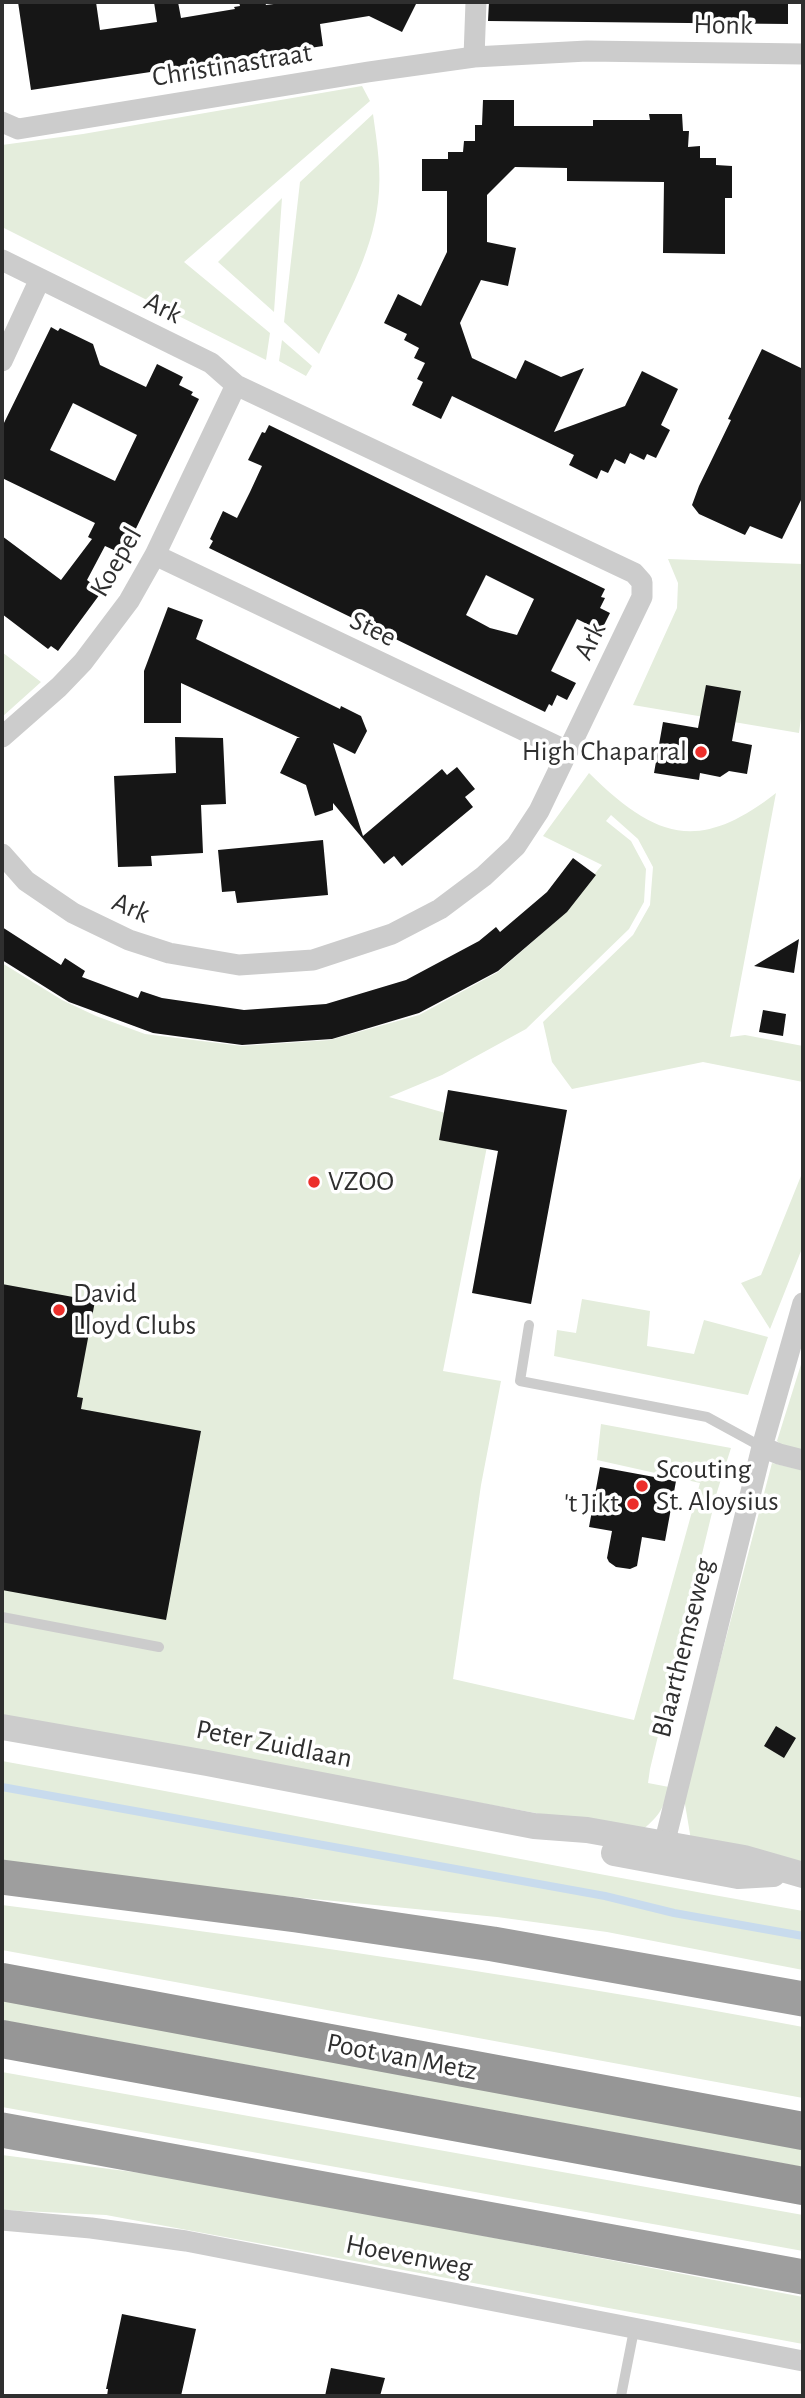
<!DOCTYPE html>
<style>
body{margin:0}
#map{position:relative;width:805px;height:2398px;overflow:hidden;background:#fff;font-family:"Alegreya Sans",sans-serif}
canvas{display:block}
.frame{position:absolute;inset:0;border:4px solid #2f2f2f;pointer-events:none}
</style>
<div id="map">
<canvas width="805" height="2398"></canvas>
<div class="frame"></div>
</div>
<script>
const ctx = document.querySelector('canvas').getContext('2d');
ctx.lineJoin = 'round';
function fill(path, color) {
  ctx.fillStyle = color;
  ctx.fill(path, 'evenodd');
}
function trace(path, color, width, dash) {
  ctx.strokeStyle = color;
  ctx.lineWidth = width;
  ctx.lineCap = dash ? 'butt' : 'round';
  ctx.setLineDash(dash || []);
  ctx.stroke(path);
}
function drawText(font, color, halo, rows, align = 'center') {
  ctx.font = font + ' "Alegreya Sans",sans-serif';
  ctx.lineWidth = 7;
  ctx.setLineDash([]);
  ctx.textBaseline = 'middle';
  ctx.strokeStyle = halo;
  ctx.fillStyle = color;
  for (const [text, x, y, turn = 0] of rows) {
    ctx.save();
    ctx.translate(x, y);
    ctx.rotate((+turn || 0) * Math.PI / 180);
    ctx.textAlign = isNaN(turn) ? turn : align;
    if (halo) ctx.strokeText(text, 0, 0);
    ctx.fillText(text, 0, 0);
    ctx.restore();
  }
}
const green = new Path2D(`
 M362,86L370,101L184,262L270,333L266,360L2,227V145L83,134Z
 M373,114C377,143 382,172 378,202C372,256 342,305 319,354L284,322L300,182Z
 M282,198L274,312L218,262Z
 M282,340L312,366L306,376L279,361Z
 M668,559L803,564V703L799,733L633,705L677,608L678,583Z
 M2,652L41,682L2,717Z
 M589,773C655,838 698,854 776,793L730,1037L745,1035L803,1046V1082L703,1062L572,1089L552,1062L543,1022L633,935L650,905L653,867L638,839L611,815L606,821L631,841L646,869L644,902L629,929L526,1029L442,1075L389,1097L491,1126L443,1371L501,1381L481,1485L453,1679L634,1720L700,1483L597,1460L601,1424L731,1448L717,1492L650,1769L648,1783L669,1787C663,1811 659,1816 640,1832L2,1716V963L62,1000L96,1016L145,1034L242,1046L330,1040L419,1015L498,972L556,921L602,865L543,836Z
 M803,1171V1246L770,1329L741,1283L761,1275Z
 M582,1299L650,1311L647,1346L694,1354L704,1320L768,1337L748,1395L554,1356L557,1330L576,1333Z
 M803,1358V1450H787L777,1441Z
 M772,1463L803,1470V1862L691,1840L684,1798Z
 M2,1761C269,1809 535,1864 803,1911V1970L607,1932L497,1917L191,1887L2,1863Z
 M2,1905C270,1939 538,1977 803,2027V2098L2,1950Z
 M2,1997L803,2146V2167L2,2020Z
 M2,2072L803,2215V2251L2,2107Z
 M2,2155L187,2179L803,2297V2344L106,2215L2,2210Z`);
const stream = new Path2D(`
 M2,1787L605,1896L674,1913L803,1936`);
const building = new Path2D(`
 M18,2H96L100,30L157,22L154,2H178L181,18L235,9L234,7L240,6L239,2H265L266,5L289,2H417L402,32L369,16L320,24L323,46L31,90Z
 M489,2H788V24L488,21Z
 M483,100H514V126H593V120H650L649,114H682L683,131H689L688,147L700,146V158H716V165L732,166V198H725V254L663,253L664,182L567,181V168L515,167L487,195V242L516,248L508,286L481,280L460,323L472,358L516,379L525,360L561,377L584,368L554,432L625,406L642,371L678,389L661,425L670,430L656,458L647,454L644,460L630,453L625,464L615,459L608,473L601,470L597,479L569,465L574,455L452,396L441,419L412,405L423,382L417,379L425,363L414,358L419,348L404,340L407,334L384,323L398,294L421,306L447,252V191H422V159H448V152H463L464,141H475V125H482Z
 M51,327L58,331L60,328L93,344L100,365L146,387L157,364L183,377L179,385L193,392L191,395L199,399L125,551L117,548L116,551L105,546L87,580L95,586L93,589L100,594L58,651L51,646L48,649L2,614V536L61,580L92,539L88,537L95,523L2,478V427ZM73,403L137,435L115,481L50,450Z
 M762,349L803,369V496L782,539L750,526L745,535L699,514L692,505L699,486L731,420L728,419Z
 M269,425L605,589L601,597L605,598L600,608L610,613L601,631L577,619L551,671L576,683L567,700L557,695L552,706L549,704L545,712L209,548L213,541L210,539L223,511L237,518L250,492L262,466L248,460L262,432L265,433ZM486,575L534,599L517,635L490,628L466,615Z
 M168,607L203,620L196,639L340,709L341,706L361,716L367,731L355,754L333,743L363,836L442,769L447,775L457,767L475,789L465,797L473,807L402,866L394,856L384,864L333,803V810L315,816L306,785L280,773L297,738H300L181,683V723H144V671Z
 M706,685L741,691L732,741L752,745L747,774L729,771L720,777L700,773L699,780L654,773L663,722L698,728Z
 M175,737L223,738L226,804L201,805L203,853L151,856L152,866L118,867L114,776L176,773Z
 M323,840L328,895L237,903L235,891L222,892L218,850Z
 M573,858L596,875L567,912L498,971L419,1013L332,1039L242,1045L153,1033L69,1002L2,960V927L61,965L65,958L85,971L82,977L138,998L141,991L162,998L244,1010L326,1004L406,980L479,941L496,927L500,932L547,892Z
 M799,939L794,973L754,966Z
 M763,1010L786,1014L783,1036L759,1032Z
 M448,1090L567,1110L531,1304L472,1293L498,1151L439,1140Z
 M2,1284L95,1301L77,1397L83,1398L81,1409L201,1431L166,1620L2,1590Z
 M600,1467L676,1481L665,1541L642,1537L637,1566L630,1569L616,1567L609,1562L607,1558L612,1531L589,1527Z
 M776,1726L796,1738L784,1758L764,1746Z
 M122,2314L196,2329L181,2396H107L108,2389H106Z
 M331,2368L385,2378L380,2396H325Z`);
const service = new Path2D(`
 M529,1325L520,1381L707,1417L762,1447
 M2,1617L159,1647
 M621,2396L634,2330`);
const minor = new Path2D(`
 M474,57L476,2
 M2,122L18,129L368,72L474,57L587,51L803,54
 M2,260L211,363L236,385L634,573L642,582V597L539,811L516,846L484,876L440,909L392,934L313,960L239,965L169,953L129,940L73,913L26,881L2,854
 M2,361L40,279
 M155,555L567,751
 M2,737L59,687L83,662L129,601L155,555L236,385
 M762,1447L779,1454L803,1460
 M661,1857L762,1447L803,1303
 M2,2220L91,2228L186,2241L803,2361`);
const tertiary = new Path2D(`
 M2,1727L207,1763L534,1826L587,1830L744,1858L803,1875
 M614,1853L738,1876L773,1874`);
const trunk = new Path2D(`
 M2,1877L296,1915L493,1944L803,1999
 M2,2130L803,2277`);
const motorway = new Path2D(`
 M2,1982L803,2131
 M2,2039L803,2186`);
const markers = [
 [701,752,7,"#ec2f2b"],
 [314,1182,7,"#ec2f2b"],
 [59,1310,7,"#ec2f2b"],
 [642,1486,7,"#ec2f2b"],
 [633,1504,7,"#ec2f2b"]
];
const streetNames = [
 ["Honk",723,25,1],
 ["Christinastraat",232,65,-9],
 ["Ark",163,308,26],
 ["Koepel",116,562,-60],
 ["Stee",373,629,26],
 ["Ark",590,641,-64],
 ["Ark",131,908,23],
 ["Blaarthemseweg",683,1648,-76],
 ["Peter Zuidlaan",274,1744,11],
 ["Poot van Metz",402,2057,11],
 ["Hoevenweg",409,2256,11]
];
const poiNames = [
 ["High Chaparral",687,752,"right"],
 ["VZOO",328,1182],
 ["David",73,1294],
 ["Lloyd Clubs",73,1326],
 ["Scouting",656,1470],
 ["St. Aloysius",656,1502],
 ["'t Jikt",619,1504,"right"]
];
fill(green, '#e4eddc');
trace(stream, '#c8dbed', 8);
fill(building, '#161616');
trace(service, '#ccc', 10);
trace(minor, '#ccc', 21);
trace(tertiary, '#ccc', 26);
trace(trunk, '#9e9e9e', 35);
trace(motorway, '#969696', 38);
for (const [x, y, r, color] of markers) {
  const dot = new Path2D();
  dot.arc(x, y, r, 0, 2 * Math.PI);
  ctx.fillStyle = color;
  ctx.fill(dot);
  trace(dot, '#fff', 2.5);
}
drawText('28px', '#2f2f2f', '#fff', streetNames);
drawText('28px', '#2f2f2f', '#fff', poiNames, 'left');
</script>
